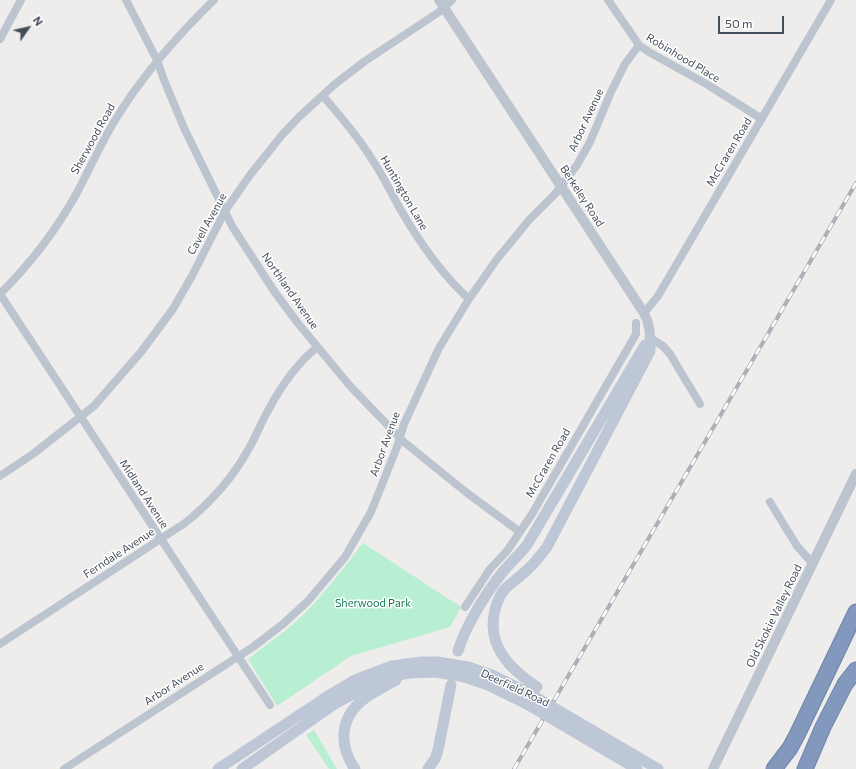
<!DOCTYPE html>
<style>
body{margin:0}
#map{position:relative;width:856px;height:769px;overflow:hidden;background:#efecec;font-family:Commissioner,sans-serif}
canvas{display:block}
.north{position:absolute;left:8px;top:8px;width:40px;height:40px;-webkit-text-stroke:3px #fff;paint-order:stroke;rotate:56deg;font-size:11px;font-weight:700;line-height:16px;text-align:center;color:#444d5a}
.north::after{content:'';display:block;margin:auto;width:14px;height:18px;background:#444d5a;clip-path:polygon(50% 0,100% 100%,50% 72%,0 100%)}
.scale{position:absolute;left:718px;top:16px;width:66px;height:18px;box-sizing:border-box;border:2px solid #444d5a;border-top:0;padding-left:5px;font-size:12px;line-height:14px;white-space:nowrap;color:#444d5a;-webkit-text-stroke:3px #fff;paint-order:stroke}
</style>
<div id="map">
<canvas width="856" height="769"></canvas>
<div class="north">N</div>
<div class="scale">50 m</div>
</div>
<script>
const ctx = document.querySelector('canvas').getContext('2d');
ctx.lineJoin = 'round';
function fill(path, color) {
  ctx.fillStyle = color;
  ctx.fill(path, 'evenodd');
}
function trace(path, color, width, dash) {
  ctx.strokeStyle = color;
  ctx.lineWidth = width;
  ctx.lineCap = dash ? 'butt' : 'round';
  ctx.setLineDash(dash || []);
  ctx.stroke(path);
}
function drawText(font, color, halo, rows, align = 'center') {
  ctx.font = font + ' Commissioner,sans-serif';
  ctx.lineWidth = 3;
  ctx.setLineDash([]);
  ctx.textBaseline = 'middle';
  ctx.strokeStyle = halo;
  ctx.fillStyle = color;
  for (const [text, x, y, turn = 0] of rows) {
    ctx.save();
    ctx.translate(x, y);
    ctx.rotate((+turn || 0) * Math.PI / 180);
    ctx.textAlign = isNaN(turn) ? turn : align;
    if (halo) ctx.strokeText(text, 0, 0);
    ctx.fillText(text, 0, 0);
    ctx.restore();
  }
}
const green = new Path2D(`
 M363,543L461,607L450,627L351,656L277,706L248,659C269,643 291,628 310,608C329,588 346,565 363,543Z
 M314,730L337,769H329L306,735Z`);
const minor = new Path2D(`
 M126,0L157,60L164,80L184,128L232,226L274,291L297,322L350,386L404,442L467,493L520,532
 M214,0C176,37 141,77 114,122C99,147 88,173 74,198C54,233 28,266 0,294L270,705
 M608,0L639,45L649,52L708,85L762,119
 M0,39L21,0
 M323,96C341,117 359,138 373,161C383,176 391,192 399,207C418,240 440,273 469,299
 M644,313L658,296L831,0
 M650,338L663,346L670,354L700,404
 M0,476L33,454L94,406L141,352L173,309L193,274L225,211L250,175L282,135L299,117L335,84L365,61L439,12L452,0
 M770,502L797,546L813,564
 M465,607L490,569L507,551L532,514L636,334V323
 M0,644L185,523C210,503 232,479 248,450C256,437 261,422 269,409C281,386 297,364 317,347
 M64,769L253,647L283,624L308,601L345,557L371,512L397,447L404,424L439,348L469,299L497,259L530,219L555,194L577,165L590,142L611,92L625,64L639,45`);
const tertiary = new Path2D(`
 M439,0L644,313C648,321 650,329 650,338
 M713,769L856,474`);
const secondary = new Path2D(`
 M458,651C465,627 486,593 502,573C510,563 519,555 527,545L645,345
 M468,667L492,675L532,695
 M465,677L488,685L527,704
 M537,687C510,669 486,646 495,610C497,602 500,594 506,588C512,582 520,577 527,570C535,563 541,555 547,547L650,351V338
 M218,769L328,696L355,680L392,666L422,662H437
 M242,769L333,705L360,690L394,676L409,673L436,672
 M355,769C340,748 339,722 359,703C369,694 384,687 396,680
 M428,769L435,759L438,750L451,685`);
const motorway = new Path2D(`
 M774,769L790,748L797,735L856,612
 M805,769L823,727L845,684L856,670`);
const rail = new Path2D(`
 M514,769L856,183`);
const secondaryBridge = new Path2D(`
 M437,662L468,667
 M436,672L465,677
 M532,695L658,769
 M527,704L637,769`);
const streetNames = [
 ["Robinhood Place",683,58,31],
 ["Arbor Avenue",586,120,-65],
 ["Sherwood Road",93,139,-61],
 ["McCraren Road",729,152,-59],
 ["Huntington Lane",404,193,60],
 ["Berkeley Road",582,196,57],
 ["Cavell Avenue",207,224,-61],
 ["Northland Avenue",290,291,55],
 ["Arbor Avenue",385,444,-70],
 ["McCraren Road",548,463,-60],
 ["Midland Avenue",144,494,57],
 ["Ferndale Avenue",119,553,-33],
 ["Old Skokie Valley Road",774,616,-64],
 ["Arbor Avenue",174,684,-33],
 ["Deerfield Road",515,688,25]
];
const parkNames = [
 ["Sherwood Park",373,603]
];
fill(green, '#b8efd3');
trace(motorway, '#6d83a9', 17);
trace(minor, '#bcc5cf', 8);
trace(tertiary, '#bcc5cf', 10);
trace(secondary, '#bec7d6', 11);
trace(motorway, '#8298bd', 15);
trace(rail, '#aeb0b7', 4);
trace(rail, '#fff', 2.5, [8]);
trace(secondaryBridge, '#bec7d6', 11);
drawText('11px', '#444d5a', '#fff', streetNames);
drawText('11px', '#147c53', '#fff', parkNames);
</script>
